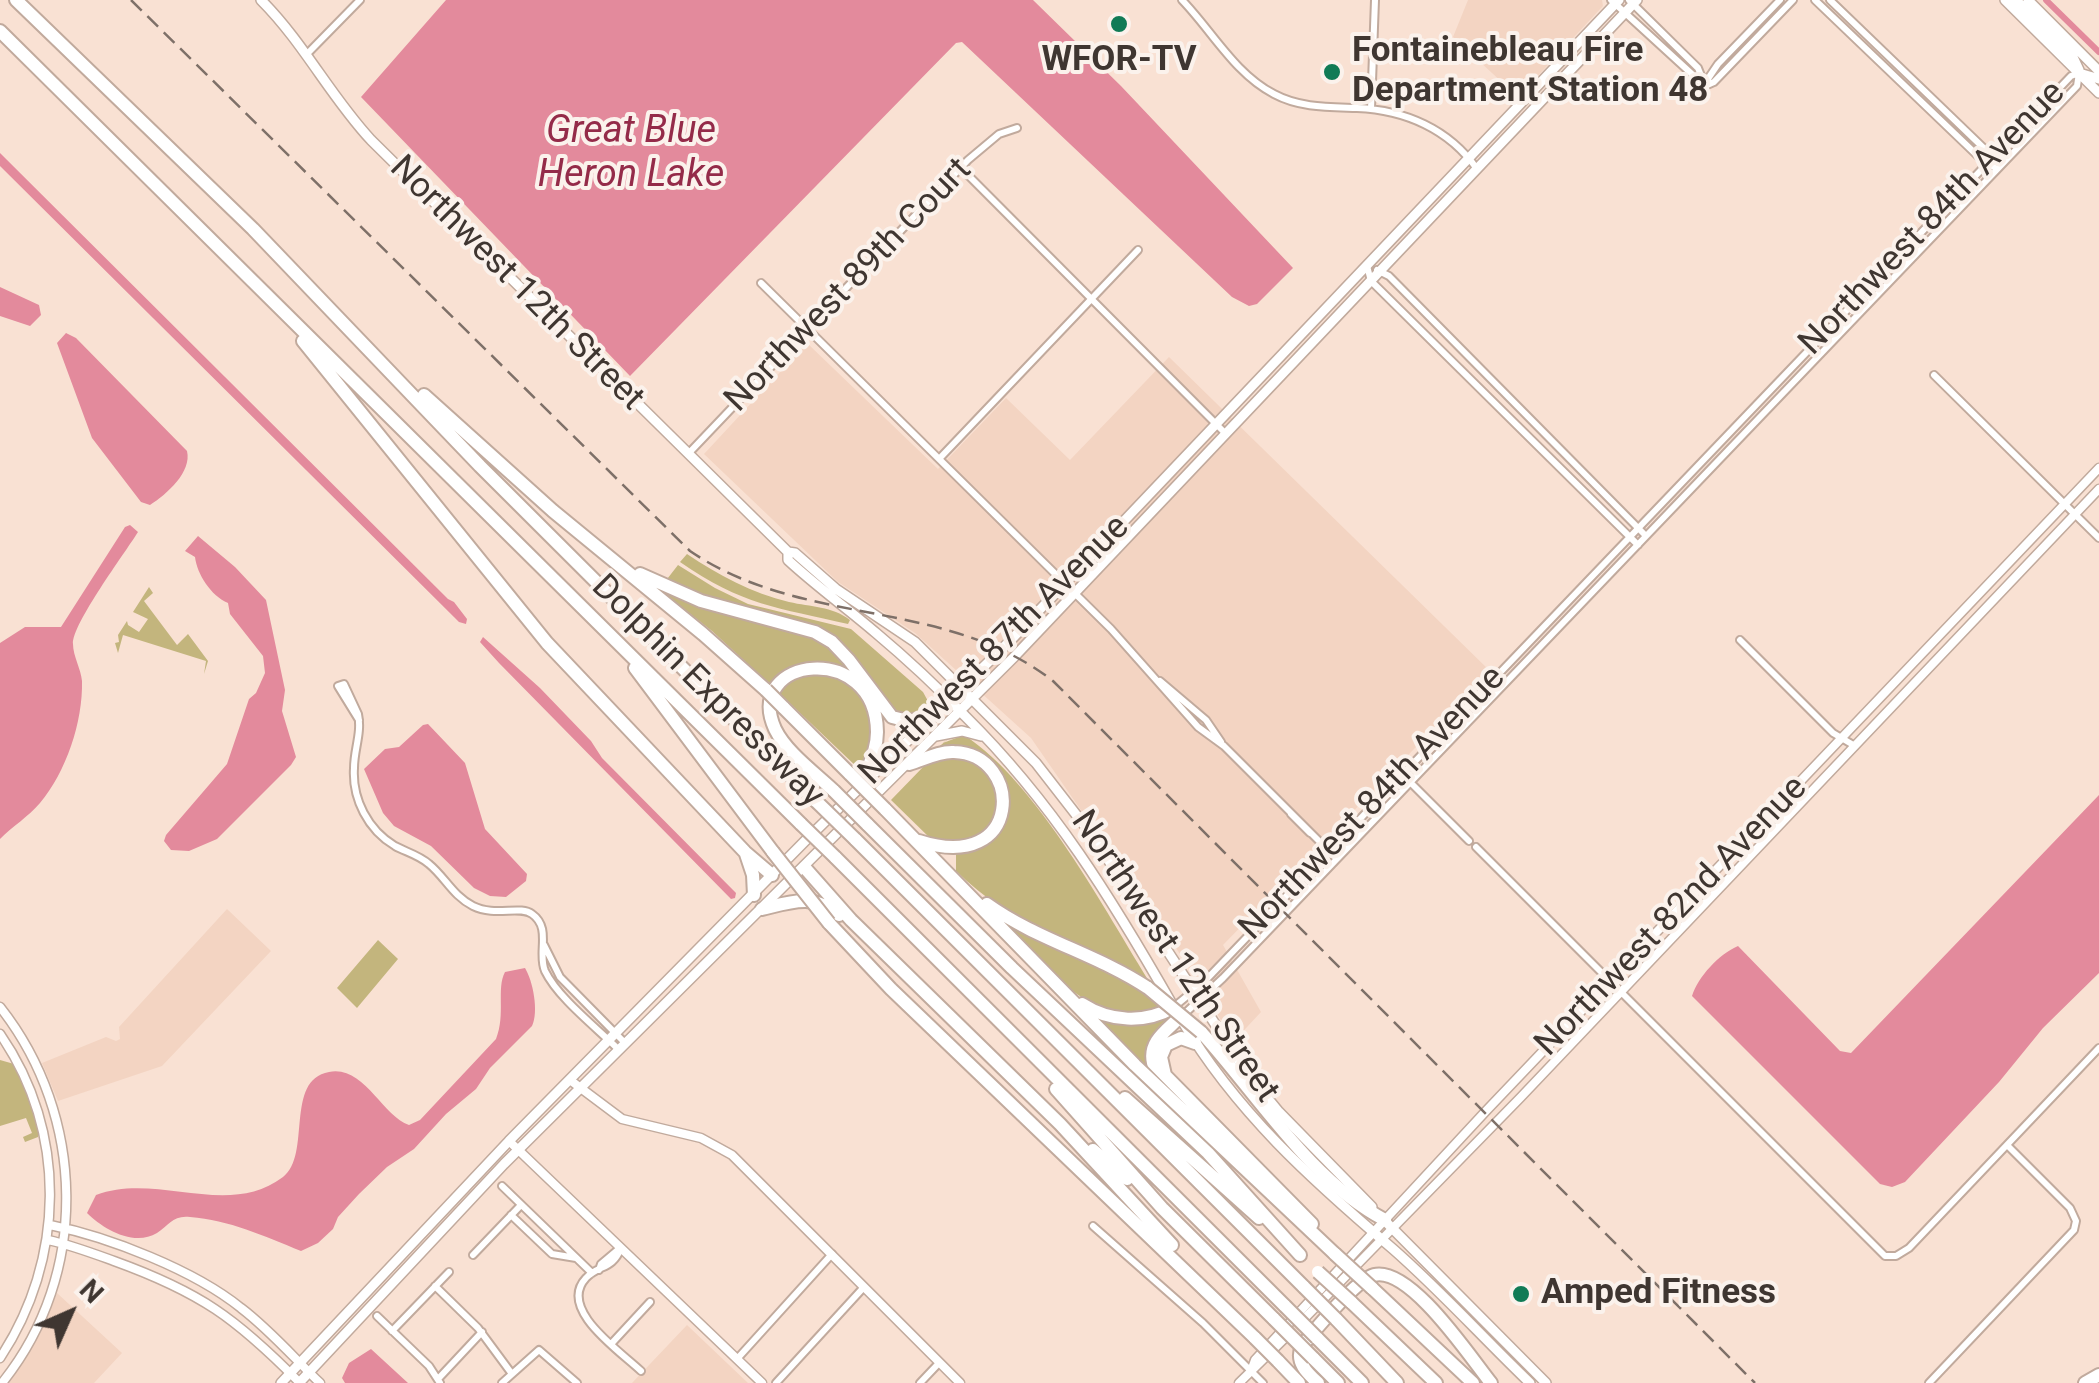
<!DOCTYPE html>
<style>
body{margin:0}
#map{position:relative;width:2099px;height:1383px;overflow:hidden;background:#f9e1d3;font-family:Roboto,sans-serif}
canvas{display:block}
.north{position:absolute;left:20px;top:1263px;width:100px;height:100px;-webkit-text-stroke:8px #fbf2ec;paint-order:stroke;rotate:45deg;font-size:28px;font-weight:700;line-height:40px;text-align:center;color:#3f3631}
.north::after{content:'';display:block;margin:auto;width:35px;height:45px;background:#3f3631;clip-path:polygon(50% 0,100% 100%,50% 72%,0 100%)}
</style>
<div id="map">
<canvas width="2099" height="1383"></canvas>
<div class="north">N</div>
</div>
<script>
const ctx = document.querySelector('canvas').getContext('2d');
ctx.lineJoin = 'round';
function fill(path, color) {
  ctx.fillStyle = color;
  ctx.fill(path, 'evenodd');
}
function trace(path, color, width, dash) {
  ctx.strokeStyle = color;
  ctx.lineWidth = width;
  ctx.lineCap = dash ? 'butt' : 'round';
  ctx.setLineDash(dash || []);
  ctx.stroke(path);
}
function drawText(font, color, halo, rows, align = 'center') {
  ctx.font = font + ' Roboto,sans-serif';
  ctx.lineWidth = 8;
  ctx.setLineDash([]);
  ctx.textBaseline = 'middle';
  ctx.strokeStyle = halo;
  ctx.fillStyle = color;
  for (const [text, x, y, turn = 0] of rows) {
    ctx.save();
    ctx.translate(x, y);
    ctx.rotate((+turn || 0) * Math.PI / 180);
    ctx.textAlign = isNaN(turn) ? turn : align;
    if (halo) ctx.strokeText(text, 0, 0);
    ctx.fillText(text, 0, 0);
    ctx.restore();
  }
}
const built = new Path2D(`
 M1468,0H1602L1603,6L1518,97L1453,37Z
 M807,343L938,469L1006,398L1070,460L1169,357L1490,671L1223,945L1261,1012L1234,1041L1173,943L1031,738L915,633L838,582L704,454Z
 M227,909L271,951L162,1066L58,1101L42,1063L106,1037L116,1041L120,1039L119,1027Z
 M57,1293L122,1353L94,1383H9L41,1332Z
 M687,1325L748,1383H632Z`);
const green = new Path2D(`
 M687,554C718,575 752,593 789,602C811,607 832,606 850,620L848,624C779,608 741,605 680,562Z
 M678,565L715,588L748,604L851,629L923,692L929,703L919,715L930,704C924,718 909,716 895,716L841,647L664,583Z
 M655,586L819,637L857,676L820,663L774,688L712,631Z
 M149,587L153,593L144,601L177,645L188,634L208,661L204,674L206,661L123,635L118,653L115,643L119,642L118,635L127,621L128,625L139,632L148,619L133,612Z
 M812,669C823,673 840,676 849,683C876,707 878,740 860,770L778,692L782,685Z
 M964,735C1038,783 1105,911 1152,986C1084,953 1011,925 956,871V853L978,848L1007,803L973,750L956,745L936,749L952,736L943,743Z
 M945,756L982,764L998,788L995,822L969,844L933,841L891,800L924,766Z
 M1000,918C1033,934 1150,981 1163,1010C1089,1032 1047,965 1000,918Z
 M378,940L398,959L357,1008L337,988Z
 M1093,1014L1166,1015L1169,1021L1148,1044L1146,1067Z
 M0,1060L14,1064C25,1086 40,1114 38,1137L25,1142L23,1137L32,1133L26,1118L0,1126Z`);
const water = new Path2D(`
 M446,0H1033L1121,86L1293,268L1257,304L1249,306L1232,297L962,42L956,43L630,376L361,97Z
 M0,153L448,599L454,602L467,619L466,624L459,622L0,166Z
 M0,287L39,305L41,315L30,326L0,316Z
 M66,333L76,338L187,451C192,472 167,494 150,505L141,502L92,438L57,343Z
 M130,525L138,532C125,553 72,624 73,644C73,656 81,669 82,681C83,722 66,772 40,803C28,817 13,826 0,839V643L25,627H61L125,527Z
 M198,536L235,567L266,600L285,690L282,711L296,757L291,765L217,839L189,851L171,850L164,841L166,835L227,764L249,699L256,693L265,673L263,656L230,614L228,603C211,596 197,574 195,557L185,551Z
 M483,637L540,688L591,741L602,758L736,893L735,898L731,899L499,663L480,642Z
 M428,724L465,763L485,829L527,874L526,881L506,897L490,896L474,888L431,846L394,826L383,813L364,769L385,749L399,747L423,725Z
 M2099,795V973L2043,1028L1999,1082L1905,1182L1892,1187L1880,1184L1692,996C1698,977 1719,954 1738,946L1840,1051L1851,1053Z
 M525,968C533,981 539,1012 532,1026L490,1068L476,1089L446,1114L414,1149L387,1167L359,1194L338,1217L333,1229L318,1243L301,1251C264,1236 229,1220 190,1217C173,1215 169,1225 157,1233C134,1247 103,1229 87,1213L96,1195C157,1172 228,1219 283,1177C312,1155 284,1080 329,1072C364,1065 382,1116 409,1125L420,1120L496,1039C506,1014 496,989 505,972Z
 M371,1349L408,1383H345L342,1378L349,1363Z`);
const canal = new Path2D(`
 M2046,0L2099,52`);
const minor = new Path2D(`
 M1182,0C1212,31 1235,74 1274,94C1300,108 1329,107 1357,108C1405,110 1449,129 1477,169
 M1611,0L1705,86
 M1629,0L1698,68L1704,83
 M1815,0L1980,158L1997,169
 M1830,0L1994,158
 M308,53L360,0
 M1705,86L1714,82L1793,0
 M1697,95L1718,64L1780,0
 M1371,109L1375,0
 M961,168L1226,434
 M1367,266L1371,281L1638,545
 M1377,270L1389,276L1646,536
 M761,283L1111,629L1198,727L1224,746L1337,859
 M1934,375L2099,538
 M688,454L968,160L999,134L1017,128
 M939,459L1138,250
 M1740,640L1833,733L1855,746
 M1160,681L1206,720L1221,742
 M359,720L338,686L344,684L358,714C362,733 354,749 354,768C352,799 368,830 395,846C406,852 419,855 429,864C445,877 453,896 473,906C495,917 520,905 532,914C552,928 537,953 545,971C558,998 597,1028 619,1050
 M1402,774L1469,841
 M1291,814L1310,833
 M1476,847L1885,1256H1896L1909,1248L2099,1048
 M544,945L560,977L625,1043
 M1175,1006L1203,983L2071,76L2079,73
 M1181,1017L1223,978L2077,86L2079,73
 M502,1186L592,1273
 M511,1215L552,1254L576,1258
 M1093,1226L1203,1323L1263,1383
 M621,1248C612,1270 600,1264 586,1278C557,1309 620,1351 641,1371
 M473,1255L521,1205
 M599,1270L601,1264L620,1248
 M435,1286L478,1328L512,1374
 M377,1316L429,1366L440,1383
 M392,1331L449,1272
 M612,1343L650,1302
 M737,1359L832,1254
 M438,1379L482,1332
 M502,1383L539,1350L577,1383
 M776,1383L864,1287
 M920,1383L939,1363
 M1929,1383L2074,1230L2076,1221L2070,1208L2007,1145`);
const tertiary = new Path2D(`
 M0,1007C86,1116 90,1274 2,1383
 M0,1034C68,1132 65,1260 0,1358
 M570,1080L622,1119L701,1138L732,1155L960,1383
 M509,1141L762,1383
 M50,1225C109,1237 194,1270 241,1308C270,1330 294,1358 320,1383
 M48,1240C71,1245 92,1253 114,1261C200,1292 236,1318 300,1383
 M1300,1323L1520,1098L2099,489
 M1251,1371L1255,1360L1485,1112L2099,468
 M1239,1383L1290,1333`);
const secondary = new Path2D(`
 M261,0C304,43 330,96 371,140L788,552L795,553L836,589L915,642L1036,763L1092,835L1247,1073L1279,1112L1372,1207
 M2005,0L2099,93
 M2016,0L2072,55L2079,70
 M2028,0L2099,71
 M2079,73L2099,79
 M788,552V560C816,586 847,608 876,633C907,659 937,687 965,716C1053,803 1112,899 1173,1006
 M936,736L962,731L981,736
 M1181,1019C1236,1112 1312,1180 1393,1249C1441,1291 1484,1339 1530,1383
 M1383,1219L1546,1383
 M281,1383L509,1141L805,841L1010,641L1619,0
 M299,1383L504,1164L1015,656L1637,0`);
const motorway = new Path2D(`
 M16,0L253,229L480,466L817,802
 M0,31L801,824
 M303,341L547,643L745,852L772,875
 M424,395L553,511L703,634L766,690
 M640,574L701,601L815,632L832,642L849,660L892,717L908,721L932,716
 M635,668L773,852
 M783,707L850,774
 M909,764C923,760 939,751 954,752C1024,754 1024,875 919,841
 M834,791C815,773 786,752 775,729C742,656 876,640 877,732C877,752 867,767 862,785
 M885,809L1135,1065L1335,1254
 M867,824L1012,968L1208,1153L1300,1255
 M855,839L1304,1287
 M746,854L753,875L754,895
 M835,857L1285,1306
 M805,868L851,920L1060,1124L1172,1245
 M987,904C1037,940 1097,954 1148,988
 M762,909C791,902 814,893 839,915
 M829,923L891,989L1255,1338
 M1082,1004C1110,1022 1145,1024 1174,1007
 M1180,1017C1166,1031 1148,1042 1153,1063L1312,1224
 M1201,1032C1256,1092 1310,1181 1385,1220
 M1165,1075L1161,1057L1166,1045L1181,1038L1195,1043
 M1056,1089L1162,1208L1274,1319
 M1125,1098L1259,1218
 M1093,1150L1127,1179
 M1372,1288L1473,1383
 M1351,1302L1436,1383
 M1336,1319L1397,1383
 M1317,1338L1362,1383
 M1313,1358L1338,1383
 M1278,1361L1299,1383
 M1318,1383C1307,1373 1295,1362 1302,1346C1314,1331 1357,1279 1374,1275C1410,1266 1470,1357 1491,1383
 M2085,1383L2099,1375`);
const rail = new Path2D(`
 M131,0L690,551C803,628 945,597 1053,681L1755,1383`);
const motorwayBridge = new Path2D(`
 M766,690L783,707
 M850,774L885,809
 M834,791L867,824
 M817,802L855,839
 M801,824L835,857
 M773,852L829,923
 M1148,988L1201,1032
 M1335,1254L1372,1288
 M1318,1272L1351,1302
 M1304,1287L1336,1319
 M1285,1306L1317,1338
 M1274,1319L1313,1358
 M1255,1338L1278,1361`);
const markers = [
 [1119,24,10,"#107b56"],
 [1332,72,10,"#107b56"],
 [1521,1294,10,"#107b56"]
];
const poiNames = [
 ["Fontainebleau Fire",1352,52],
 ["Department Station 48",1352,92],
 ["WFOR-TV",1119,61,"center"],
 ["Amped Fitness",1541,1294]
];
const streetNames = [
 ["Northwest 84th Avenue",1933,219,-46],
 ["Northwest 12th Street",516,284,45],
 ["Northwest 89th Court",849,286,-46],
 ["Northwest 87th Avenue",995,651,-45],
 ["Dolphin Expressway",707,692,45],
 ["Northwest 84th Avenue",1373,804,-46],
 ["Northwest 82nd Avenue",1672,917,-46],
 ["Northwest 12th Street",1174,957,56]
];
const waterNames = [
 ["Great Blue",631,132],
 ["Heron Lake",631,176]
];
fill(built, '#f3d4c2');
fill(green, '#c3b57d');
fill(water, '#e38a9c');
trace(canal, '#e38a9c', 6);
trace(minor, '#c1aa9d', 10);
trace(tertiary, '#c1aa9d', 11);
trace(secondary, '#c1aa9d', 12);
trace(motorway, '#c1aa9d', 16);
trace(minor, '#fff', 6);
trace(tertiary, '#fff', 8);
trace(secondary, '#fff', 9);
trace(motorway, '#fff', 12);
trace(rail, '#7e7068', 2.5, [15, 8]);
trace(motorwayBridge, '#c1aa9d', 16, []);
trace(motorwayBridge, '#fff', 12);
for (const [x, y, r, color] of markers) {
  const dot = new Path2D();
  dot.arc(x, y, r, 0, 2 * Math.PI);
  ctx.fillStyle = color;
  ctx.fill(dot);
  trace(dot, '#fbf2ec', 4);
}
drawText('bold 35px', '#3f3631', '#fbf2ec', poiNames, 'left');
drawText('35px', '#3f3631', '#fbf2ec', streetNames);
drawText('italic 38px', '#942b49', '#fbf2ec', waterNames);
</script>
